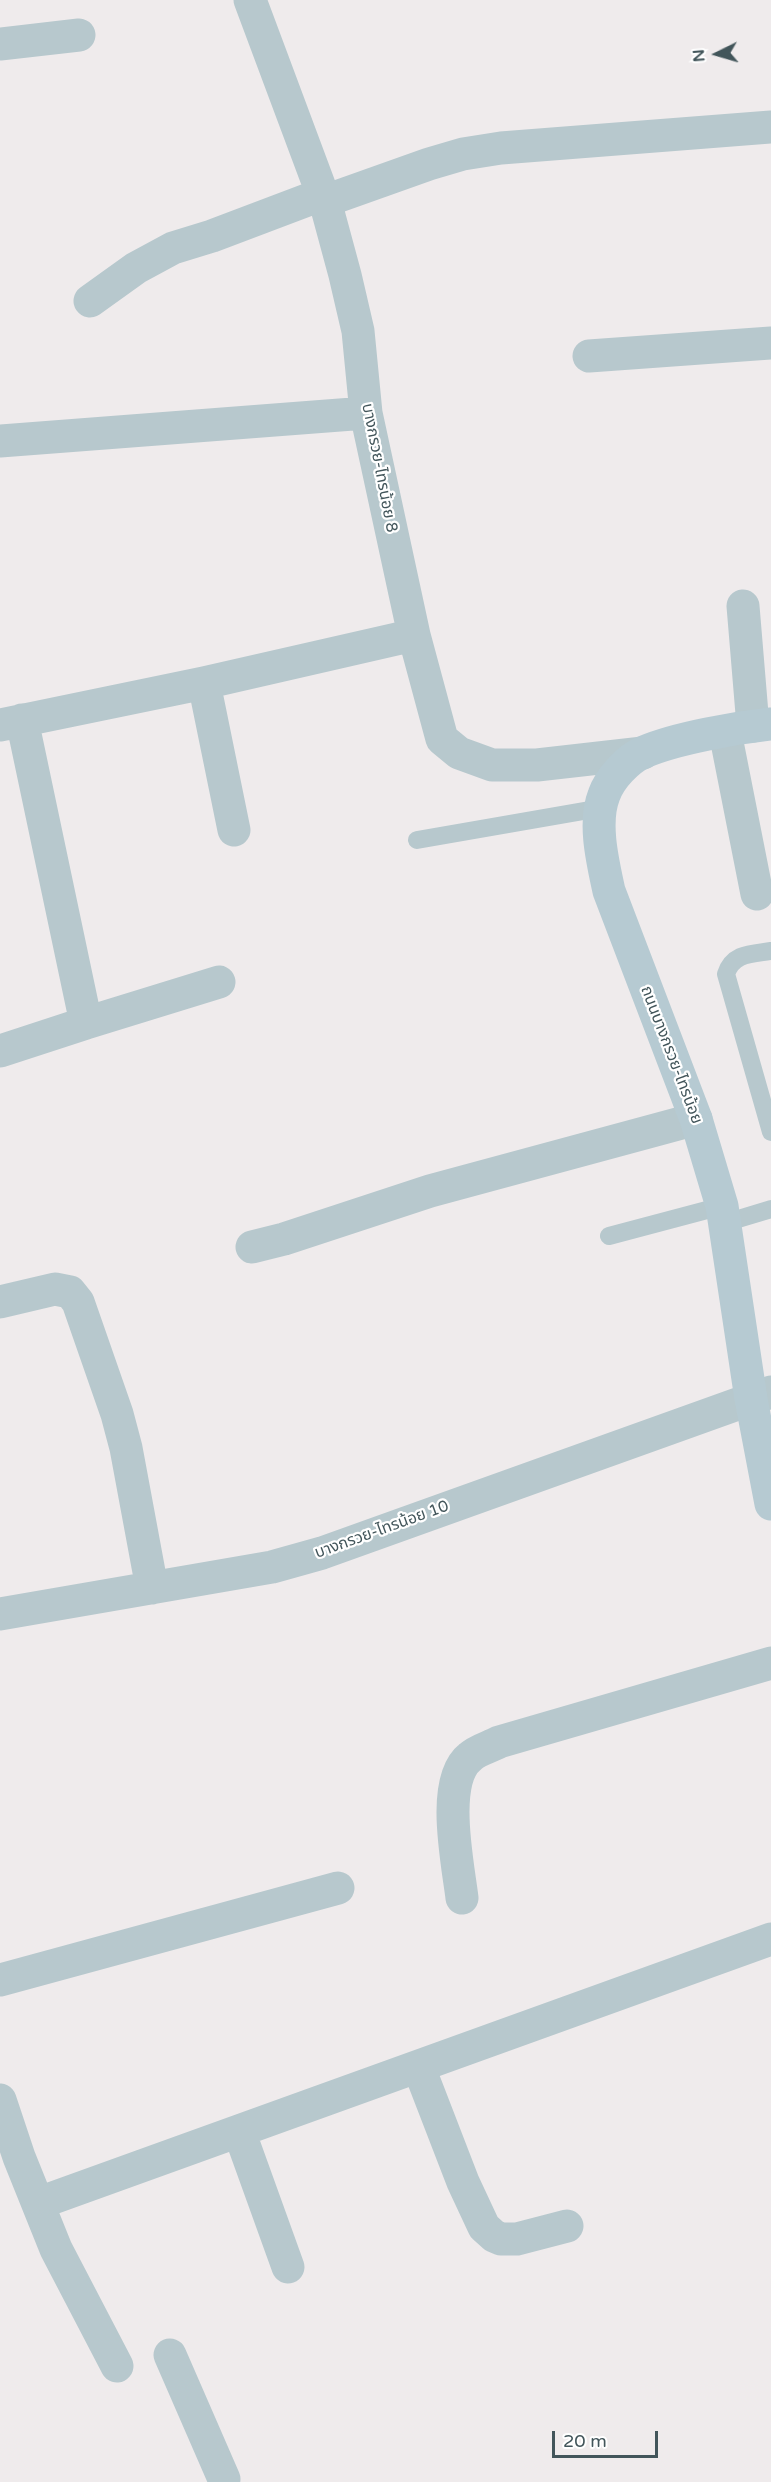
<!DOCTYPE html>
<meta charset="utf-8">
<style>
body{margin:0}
#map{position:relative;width:771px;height:2482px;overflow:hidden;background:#efebec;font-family:"Varela Round",sans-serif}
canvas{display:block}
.north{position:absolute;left:687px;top:24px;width:60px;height:60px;-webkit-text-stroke:4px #fff;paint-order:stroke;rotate:265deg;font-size:16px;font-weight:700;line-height:24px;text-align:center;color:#42555a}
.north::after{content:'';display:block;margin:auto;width:21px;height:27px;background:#42555a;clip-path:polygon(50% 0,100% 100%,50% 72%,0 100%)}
.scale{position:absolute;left:552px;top:2431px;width:106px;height:27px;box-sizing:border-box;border:3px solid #42555a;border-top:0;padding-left:8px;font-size:18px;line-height:21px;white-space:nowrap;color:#42555a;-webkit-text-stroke:4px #fff;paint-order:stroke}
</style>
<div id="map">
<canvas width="771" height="2482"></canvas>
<div class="north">N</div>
<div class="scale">20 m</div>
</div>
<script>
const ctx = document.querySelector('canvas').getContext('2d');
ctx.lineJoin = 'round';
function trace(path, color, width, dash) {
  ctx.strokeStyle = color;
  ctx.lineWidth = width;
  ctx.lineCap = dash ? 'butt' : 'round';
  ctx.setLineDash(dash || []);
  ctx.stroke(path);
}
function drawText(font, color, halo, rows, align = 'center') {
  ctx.font = font + ' "Varela Round","Noto Sans Thai",sans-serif';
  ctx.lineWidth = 4.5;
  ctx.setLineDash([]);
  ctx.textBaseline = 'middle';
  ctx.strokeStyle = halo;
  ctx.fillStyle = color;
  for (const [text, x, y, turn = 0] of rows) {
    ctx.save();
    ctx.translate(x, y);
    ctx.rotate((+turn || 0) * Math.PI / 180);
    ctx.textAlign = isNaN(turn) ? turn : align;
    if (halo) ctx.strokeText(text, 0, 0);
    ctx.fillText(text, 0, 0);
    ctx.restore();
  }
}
const service = new Path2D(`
 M417,840L601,808
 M771,951C751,954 733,953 726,974L771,1132
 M725,1223L771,1209
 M609,1236L722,1206`);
const minor = new Path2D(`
 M250,0L325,201L345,275L358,331L366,413L414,635L442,739L459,753L492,765H537L643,753
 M0,44L79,35
 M325,201L429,164L463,154L501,148L771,127
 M90,301L136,268L173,248L212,236L323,194
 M589,356L771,343
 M0,441L366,413
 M743,606L753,726
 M204,683L234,830
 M0,725L204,683L414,635
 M725,732L757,894
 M86,1023L219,982
 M0,1051L86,1023L22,720
 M252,1247L284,1239L430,1191L696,1119
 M0,1302L55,1289L70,1292L78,1302L117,1414L126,1448L152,1588
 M0,1614L272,1567L322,1553L771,1392
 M462,1898C458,1864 440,1781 470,1757C477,1750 490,1747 499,1742L771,1663
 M0,1980L338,1888
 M419,2068L463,2182L484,2227L494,2236L501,2239H517L567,2226
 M0,2100L19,2157L56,2249L117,2366
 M239,2131L288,2267
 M39,2203L771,1939
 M170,2355L224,2479`);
const secondary = new Path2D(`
 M771,724C735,728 677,738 644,752C628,759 610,778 604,795C593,823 603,863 609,891L696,1119L722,1206L751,1399L771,1504`);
const streetNames = [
 ["บางกรวย-ไทรน้อย 8",379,468,79],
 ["ถนนบางกรวย-ไทรน้อย",671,1055,69],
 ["บางกรวย-ไทรน้อย 10",382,1530,-20]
];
trace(service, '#b7c8cd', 18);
trace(minor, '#b7c8cd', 33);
trace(secondary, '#b6cad2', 33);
drawText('16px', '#42555a', '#fff', streetNames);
</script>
